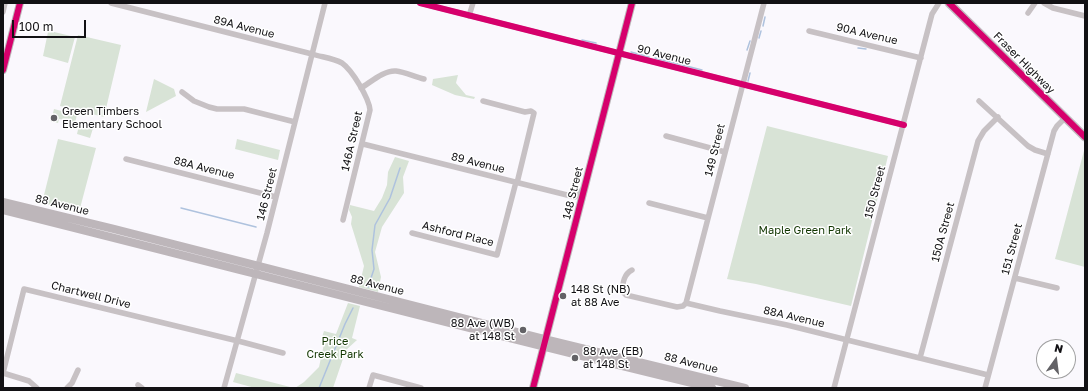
<!DOCTYPE html>
<style>
body{margin:0}
#map{position:relative;width:1088px;height:391px;overflow:hidden;background:#faf8fd;font-family:"Golos Text",sans-serif}
canvas{display:block}
.frame{position:absolute;inset:0;border:4px solid #121114;pointer-events:none}
.north{position:absolute;left:1036px;top:339px;width:40px;height:40px;box-sizing:border-box;background:#fff;border:1px solid #a0a0a1;border-radius:50%;rotate:14deg;font-size:11px;font-weight:700;line-height:16px;text-align:center;color:#121114}
.north::after{content:'';display:block;margin:auto;width:14px;height:18px;background:#636266;clip-path:polygon(50% 0,100% 100%,50% 72%,0 100%)}
.scale{position:absolute;left:12px;top:20px;width:74px;height:18px;box-sizing:border-box;border:2px solid #121114;border-top:0;padding-left:5px;font-size:12px;line-height:14px;white-space:nowrap;color:#121114;-webkit-text-stroke:3px #fff;paint-order:stroke}
</style>
<div id="map">
<canvas width="1088" height="391"></canvas>
<div class="frame"></div>
<div class="north">N</div>
<div class="scale">100 m</div>
</div>
<script>
const ctx = document.querySelector('canvas').getContext('2d');
ctx.lineJoin = 'round';
function fill(path, color) {
  ctx.fillStyle = color;
  ctx.fill(path, 'evenodd');
}
function trace(path, color, width, dash) {
  ctx.strokeStyle = color;
  ctx.lineWidth = width;
  ctx.lineCap = dash ? 'butt' : 'round';
  ctx.setLineDash(dash || []);
  ctx.stroke(path);
}
function drawText(font, color, halo, rows, align = 'center') {
  ctx.font = font + ' "Golos Text",sans-serif';
  ctx.lineWidth = 3;
  ctx.setLineDash([]);
  ctx.textBaseline = 'middle';
  ctx.strokeStyle = halo;
  ctx.fillStyle = color;
  for (const [text, x, y, turn = 0] of rows) {
    ctx.save();
    ctx.translate(x, y);
    ctx.rotate((+turn || 0) * Math.PI / 180);
    ctx.textAlign = isNaN(turn) ? turn : align;
    if (halo) ctx.strokeText(text, 0, 0);
    ctx.fillText(text, 0, 0);
    ctx.restore();
  }
}
const green = new Path2D(`
 M50,31L75,37L68,63L43,56L48,32Z
 M78,35L121,45L104,117L60,106Z
 M458,75L456,83L466,95L475,97L474,99L455,95L432,85L433,79Z
 M154,79L174,89L176,96L146,112Z
 M54,109L77,115L75,123L59,119L58,123L51,121Z
 M80,121L94,125L90,138L77,134Z
 M767,126L888,156L851,306L756,284L727,279Z
 M58,139L96,148L79,212L42,203Z
 M237,139L280,150L278,160L235,149Z
 M1085,147V267L1055,259Z
 M395,157L409,161L403,177L404,193L382,227L375,252L381,277L378,292L359,287L364,266L351,224L352,217L349,210L350,205L374,211L382,198L387,185L388,172Z
 M348,303L360,306L352,338L357,340L346,350L333,388H295L304,382L319,367L325,339L322,337L324,331L336,334Z
 M236,373L294,388H255L233,382Z`);
const stream = new Path2D(`
 M763,26L765,17
 M759,38L761,31
 M582,40L596,43
 M858,48L866,49
 M747,50L750,41
 M631,52L649,57
 M655,58L702,70
 M748,81L750,73
 M181,208L256,227
 M368,287L374,269L372,250L375,225L390,198L400,168
 M319,388L345,324L353,308`);
const street = new Path2D(`
 M111,3L312,54C321,57 333,58 342,63C352,70 369,98 370,110L343,220
 M420,3L904,125
 M1044,3L1053,8L1085,16
 M3,12L5,3
 M1028,13L1035,3
 M469,16L473,3
 M809,31L921,58
 M361,88C371,82 384,70 396,71C405,72 415,77 424,79
 M182,92L194,101L209,107L217,109H244L295,122
 M483,101L525,112L531,111L534,113L517,183
 M979,101L1028,146L1035,150L1048,154
 M666,136L725,152
 M363,144L575,197L583,189
 M126,159L276,197
 M649,203L708,218
 M412,233L497,255L516,182
 M632,270C624,274 623,282 622,291L626,295L677,307L683,306L686,303
 M1015,278L1057,288
 M686,303L720,311L787,325L988,375
 M686,303L764,3
 M920,358L978,141L984,131L998,117
 M3,373L24,289L242,342L283,353
 M3,373L29,381L37,388
 M138,385L142,388
 M67,388L72,383L78,370
 M224,388L267,233L325,3
 M369,388L373,375L421,388
 M834,388L932,14L939,3
 M985,388L1054,131L1057,126L1065,118`);
const secondary = new Path2D(`
 M3,70L20,3
 M3,202L114,229L540,338L745,388
 M3,210C239,269 475,331 712,388
 M533,388L632,3`);
const primary = new Path2D(`
 M949,3L1085,137`);
const cycleway = new Path2D(`
 M420,3L904,125
 M949,3L1085,137
 M3,70L20,3
 M533,388L632,3`);
const markers = [
 [54,118,4,"#636266"],
 [563,296,4,"#636266"],
 [523,330,4,"#636266"],
 [575,358,4,"#636266"]
];
const streetNames = [
 ["89A Avenue",244,27,14],
 ["90A Avenue",867,34,13],
 ["90 Avenue",664,55,14],
 ["Fraser Highway",1024,63,45],
 ["146A Street",352,141,-77],
 ["149 Street",715,150,-76],
 ["89 Avenue",478,163,14],
 ["88A Avenue",204,168,14],
 ["150 Street",875,192,-75],
 ["148 Street",573,193,-76],
 ["146 Street",267,194,-76],
 ["88 Avenue",62,205,14],
 ["150A Street",943,232,-75],
 ["Ashford Place",458,234,14],
 ["151 Street",1012,249,-75],
 ["88 Avenue",377,285,14],
 ["Chartwell Drive",91,295,14],
 ["88A Avenue",794,317,13],
 ["88 Avenue",691,363,14]
];
const poiNames = [
 ["Green Timbers",62,112],
 ["Elementary School",62,125],
 ["148 St (NB)",571,290],
 ["at 88 Ave",571,303],
 ["88 Ave (WB)",515,324,"right"],
 ["at 148 St",515,337,"right"],
 ["88 Ave (EB)",583,352],
 ["at 148 St",583,365]
];
const parkNames = [
 ["Maple Green Park",805,231],
 ["Price",335,342],
 ["Creek Park",335,355]
];
fill(green, '#d8e3d6');
trace(stream, '#aec2de', 1.5);
trace(street, '#c7c1c4', 5.5);
trace(secondary, '#bdb6ba', 8);
trace(primary, '#c0b8be', 9);
trace(cycleway, '#d6006c', 6);
for (const [x, y, r, color] of markers) {
  const dot = new Path2D();
  dot.arc(x, y, r, 0, 2 * Math.PI);
  ctx.fillStyle = color;
  ctx.fill(dot);
  trace(dot, '#fff', 1.5);
}
drawText('11px', '#121114', '#fff', streetNames);
drawText('11px', '#121114', '#fff', poiNames, 'left');
drawText('11px', '#113600', '#fff', parkNames);
</script>
